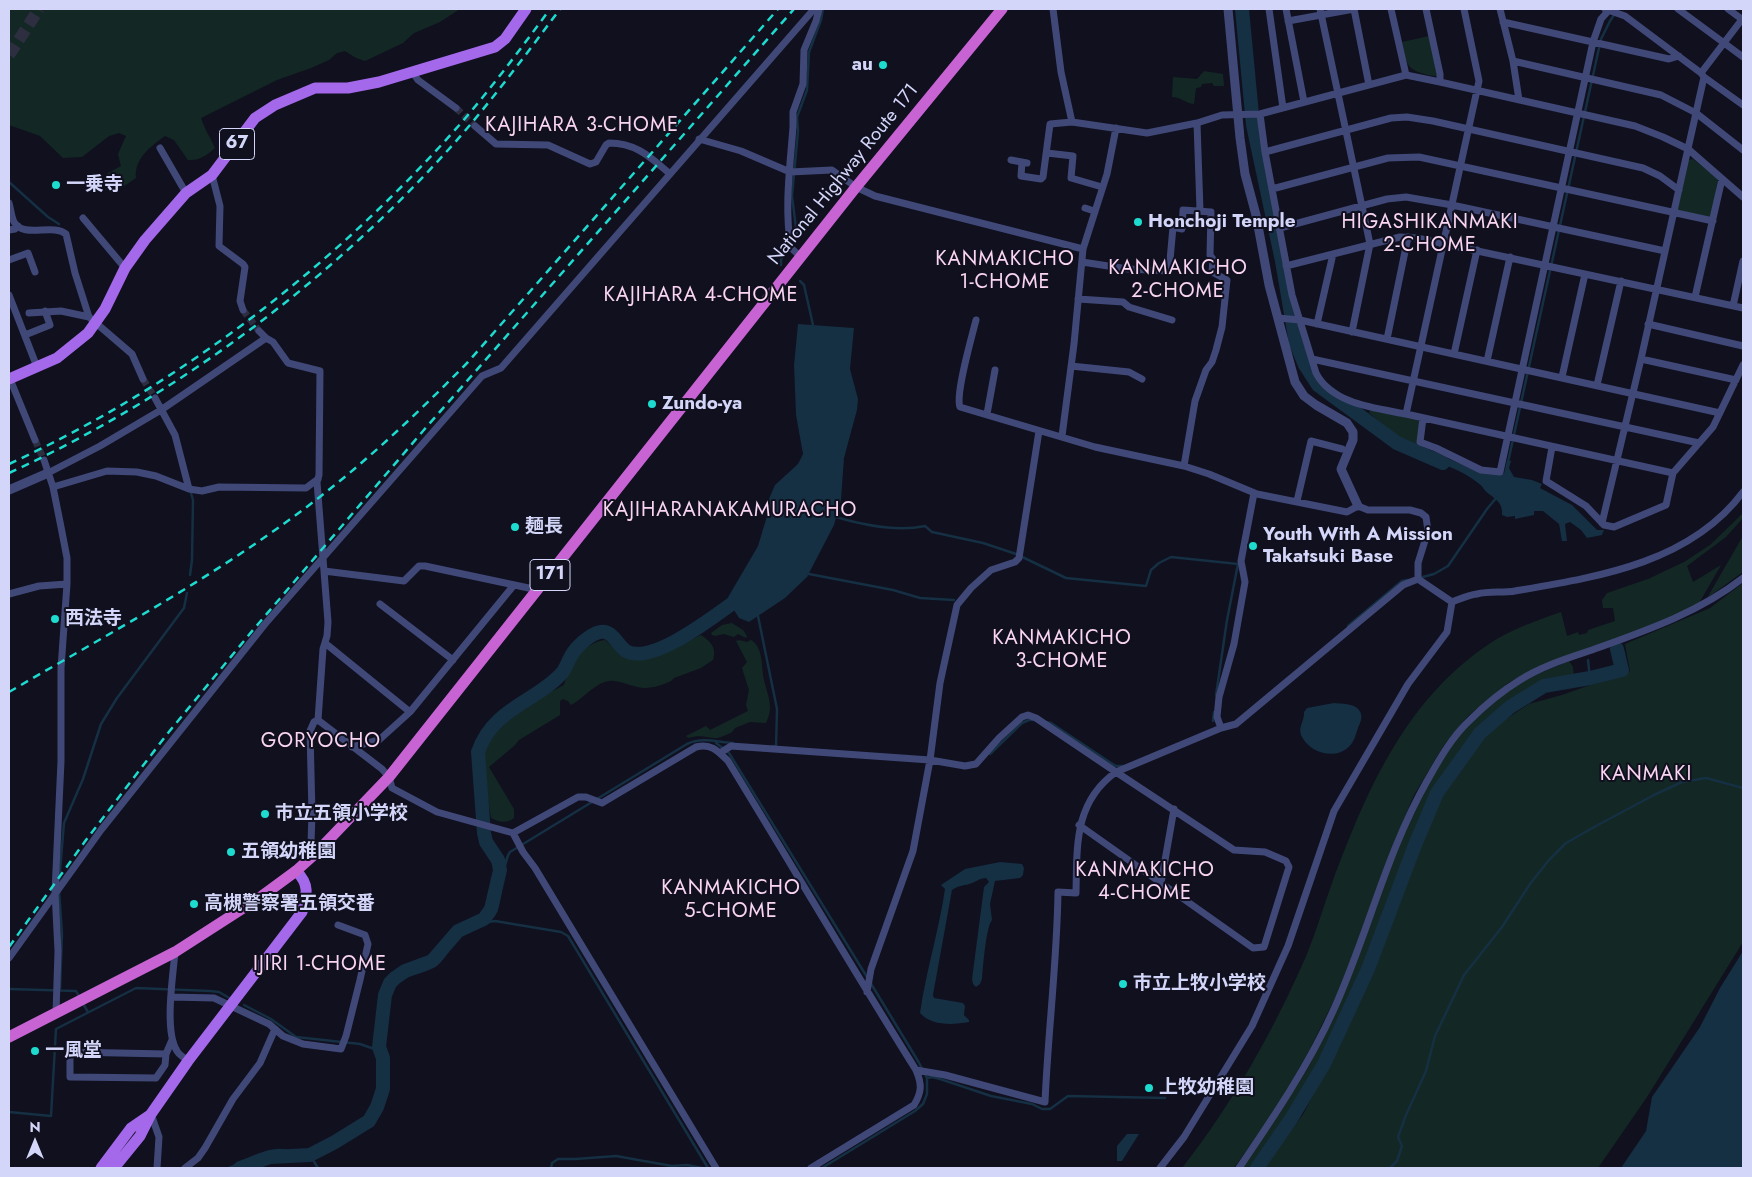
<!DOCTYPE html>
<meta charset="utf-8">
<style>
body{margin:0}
#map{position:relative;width:1752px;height:1177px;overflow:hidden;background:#10101f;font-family:Jost,sans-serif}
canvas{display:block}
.frame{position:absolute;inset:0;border:10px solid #d3d6f9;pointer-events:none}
.north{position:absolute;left:10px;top:1117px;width:50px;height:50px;-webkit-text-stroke:4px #10101f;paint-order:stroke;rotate:0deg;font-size:14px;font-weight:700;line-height:20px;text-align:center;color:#d3d6f9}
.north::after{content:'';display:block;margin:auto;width:18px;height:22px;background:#d3d6f9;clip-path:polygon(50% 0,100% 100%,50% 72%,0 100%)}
</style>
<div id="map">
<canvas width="1752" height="1177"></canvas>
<div class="frame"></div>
<div class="north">N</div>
</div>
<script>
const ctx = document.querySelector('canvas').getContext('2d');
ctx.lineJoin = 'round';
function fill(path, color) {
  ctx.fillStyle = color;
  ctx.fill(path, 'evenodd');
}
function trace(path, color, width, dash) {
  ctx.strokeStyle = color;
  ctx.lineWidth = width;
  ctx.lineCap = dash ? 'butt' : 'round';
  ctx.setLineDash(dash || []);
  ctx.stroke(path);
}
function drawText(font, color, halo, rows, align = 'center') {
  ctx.font = font + ' Jost,"Noto Sans JP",sans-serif';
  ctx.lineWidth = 4;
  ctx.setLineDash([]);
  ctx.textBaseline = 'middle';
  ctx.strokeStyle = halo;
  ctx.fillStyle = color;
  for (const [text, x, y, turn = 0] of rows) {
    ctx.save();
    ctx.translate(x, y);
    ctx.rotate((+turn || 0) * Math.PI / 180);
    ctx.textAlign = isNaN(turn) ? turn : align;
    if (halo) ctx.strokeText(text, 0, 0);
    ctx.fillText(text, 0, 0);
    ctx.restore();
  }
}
const green = new Path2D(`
 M9,9H460L440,22L414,33L403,43L365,61L356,58L345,51L337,53L329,60L311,68L277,80L201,118C205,130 210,137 215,148C207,155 199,161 188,160L174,140L165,136C150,147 134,159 136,178L118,190H106L103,179L108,173L121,166L118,154L126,136L119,133L109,136L82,157L63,158L40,136L9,125Z
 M1429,36L1437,76C1431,76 1427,75 1421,73C1404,68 1406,57 1402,42Z
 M1204,71L1223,74L1224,86H1214L1212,83L1202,84L1201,87L1196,88L1194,104C1185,103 1181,97 1172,97L1173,77L1197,79Z
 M1693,159L1718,179L1711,218L1677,210L1689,160Z
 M1370,410L1418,419L1421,423L1417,446L1402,440L1369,413Z
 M1743,513V518L1726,537L1687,566L1693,582L1721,565L1698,605L1649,627L1543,664L1508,683L1468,716L1444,745L1414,795L1392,847L1355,950L1338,992L1310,1049L1273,1114L1234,1168H1182C1233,1103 1274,1030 1307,954C1316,932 1323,908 1331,886C1365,794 1404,701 1489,644C1511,629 1536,621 1561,612L1567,636L1578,632L1579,635L1587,633L1588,630L1615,621L1613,608H1603L1602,600L1607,593L1648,579L1684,562L1710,545Z
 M1743,536V572L1707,598Z
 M1743,583V942L1647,1097L1598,1168H1263L1304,1113L1340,1041L1380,948L1423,837L1443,795L1486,732L1529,704L1562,695L1630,671L1625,644L1710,608Z
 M732,623L743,630L747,636L746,638L738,634L734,637L724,634L715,636L712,635L711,633L722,625Z
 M701,635C711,642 717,648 713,660L701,668L674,678C670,684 652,688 645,688C635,688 625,682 614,681C598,679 585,698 571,705L568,701L563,699L560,701V715L519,740L514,746L489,767L514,809V818C506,824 499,822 491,818L481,757L482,749L506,722L529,703L564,685C569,666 582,643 605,640C611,645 617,651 624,654C652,667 676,646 701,635Z
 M739,640L747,642L751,640C764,648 761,667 764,680C766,689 770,698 770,708C770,713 768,718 766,723L750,722L735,728L732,732C728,734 722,737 717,738C706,738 701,734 688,738L686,736L706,726L710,730L748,711L746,705L749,690L742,668L747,662L736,641Z
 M1569,661L1573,667L1574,679C1564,680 1553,680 1544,684C1534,688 1524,695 1515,701C1498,713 1483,725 1469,740C1440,772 1424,814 1408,853C1386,909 1367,967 1342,1022C1318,1074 1286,1121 1255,1168H1242L1307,1070L1332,1018L1395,854L1422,795L1436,770L1457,737L1487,707L1512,687L1531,677Z`);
const water = new Path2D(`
 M798,324L854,328L850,369L858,399L857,410L844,458L841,500L834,525L807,577L785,598L749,622L739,618L727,599L758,546L767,516L768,501L775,485L798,464L803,454L796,415L794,365Z
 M1426,449L1482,473L1501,475L1504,473L1507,460L1511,461L1509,468L1514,477L1532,480L1542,484L1540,488L1572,505L1597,530H1604L1602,535L1587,538L1581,530L1570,522L1565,524L1567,541H1562L1559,524L1543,511H1534V515L1515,519V516L1507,517L1502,515C1503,504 1497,500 1489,494C1484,491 1483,486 1478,483C1463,471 1443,464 1426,457Z
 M1334,703C1341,704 1354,703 1359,710C1364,716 1360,723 1358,728C1356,733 1355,739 1352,743C1339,762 1309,754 1301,735C1298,726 1305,720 1304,712L1307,708Z
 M1000,862L1022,864L1024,868L1023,875L1020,878L995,881L990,904L992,920C986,927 983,967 982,979L980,984L976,987L973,984L972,979L984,887L989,882L986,878C977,879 977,882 969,884C963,886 959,885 952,890L933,995L934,998L963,1003L965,1006L964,1015L969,1020V1022C953,1025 931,1026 920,1013C926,971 939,930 945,889L941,885L965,869Z
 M1743,951V1168H1621L1646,1131L1652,1097L1700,1027L1720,988Z
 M1127,1134H1139L1122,1161H1117V1146Z`);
const stream = new Path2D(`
 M9,182L48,217L59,224
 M793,243L797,236L792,196L798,131L797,117L807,90L809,52L821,20L823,9
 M781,265V259L790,248
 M800,281L804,285L813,325
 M1508,462L1601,39L1610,21L1618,9
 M836,517C863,525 896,532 925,526L932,532L983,543L1016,554L1066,578L1146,586L1151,570L1159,563L1171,557L1238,564L1227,620L1216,695
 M809,574L893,590L920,598L954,600
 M190,575L192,560L193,500L191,493
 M1419,578L1434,574L1448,566L1487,509L1497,497
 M758,616L777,709L776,747L773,746
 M1348,626L1402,581L1408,580
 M1588,660L1590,678
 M1213,721L1214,712
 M1046,722L1051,723L1111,763L1116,766H1123
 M716,743L729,753L867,977
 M990,754L1022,723L1029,720H1034
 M59,883L64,823L83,779L101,724L117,698L184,608L187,593
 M59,890L62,934L60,990
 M488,922L495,921L561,932L568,936L708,1168
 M9,989L76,991L80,998
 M82,1002L88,1012
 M244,1005L271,1019L296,1037L360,1044L380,1051
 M384,1042L390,994C403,968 418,978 437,964C447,956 451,942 461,934C471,927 483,928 492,918C503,905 500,867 510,852L687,744C702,737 717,742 733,743
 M927,1078L932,1077L940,1079L991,1096L1032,1104L1042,1109H1050L1068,1096L1165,1098
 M9,1112L51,1116L56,1029L136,988L210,991L219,992L231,999
 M310,1155L318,1168
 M229,1168C244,1162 261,1151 279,1150C288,1150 298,1153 307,1151L354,1126L368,1115L371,1109L379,1083L378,1060
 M551,1168L552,1163L558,1159H576L616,1156L672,1166L687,1165L702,1168
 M822,1168L915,1111L923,1104L927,1094V1078L918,1061L870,982
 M1390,1168L1397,1161L1402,1146L1398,1137L1406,1115L1426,1071L1435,1036L1464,975L1502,927L1530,884L1549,860L1566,843L1596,826L1654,795L1682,782L1706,778L1743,788`);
const river = new Path2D(`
 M1242,9L1253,125L1282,261L1296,343L1305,365L1318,385L1397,443L1443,463
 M240,1168L270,1157L310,1155L335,1142L369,1121L377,1107L383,1089V1058L379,1047L385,995L390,983L395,978L405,971L432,961L458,931L484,919L491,909L500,870L498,860L486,842L484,833L478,752C493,708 536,702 562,673C566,668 568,661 571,656C576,647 590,634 600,632C612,629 618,646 626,651C651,665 709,620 730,605
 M1257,1168L1291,1119L1324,1064L1368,969L1415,845L1437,793L1480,733L1510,707L1544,686L1590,678L1622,670L1617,649`);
const minorTunnel = new Path2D(`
 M456,108L475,126
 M243,310L259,331
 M143,379L155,398
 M35,440L44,460`);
const motorwayTunnel = new Path2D(`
 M9,55L39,9`);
const minor = new Path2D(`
 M1053,9L1061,72L1072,122L1147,133L1197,123L1222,115L1260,114L1406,75L1440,82L1635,126L1663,137L1688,149L1743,197
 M1269,9L1283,108
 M1286,9L1304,102
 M1320,9L1370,244L1352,332
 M1354,9L1369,85
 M1391,9L1406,75
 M1426,9L1440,74V82
 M1500,9L1513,61L1519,100
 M1605,9L1625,16L1701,73
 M1678,9L1743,57
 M1728,9L1743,20
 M1288,21L1354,9
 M1503,22L1669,59L1679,56
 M1513,61L1661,95L1696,113L1743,150
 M413,73L418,80L456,108
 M1704,77L1743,105
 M1260,114L1265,152L1292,295L1316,373C1332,404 1375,408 1406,414L1673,473L1666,505L1614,527L1604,525L1586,506L1546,481L1552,447
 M1197,123L1200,210
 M475,126L496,144L548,145L590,164L596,162L606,145L609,143C636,143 650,157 669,173
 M699,139L741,151L790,172L832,170L856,187L875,196L1083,249
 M160,148L186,193
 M1265,152L1391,118L1407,117L1433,121L1643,168L1660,176L1679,190
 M1047,153L1073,156L1071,178L1102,187
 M1011,160L1027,163
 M1022,162L1021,176L1041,179L1043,177L1050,124L1072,122
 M212,175L220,206L219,246L243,264L245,267L240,301L243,310
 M1272,189L1388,158L1419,157L1713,221
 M9,203C11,209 11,216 14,222C24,239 52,223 66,234L75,273L89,317L132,354L143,379
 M1085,208L1094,211
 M83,218L125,268
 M1280,228L1387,199L1406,197L1452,205L1665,251
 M9,230L15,229L18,226
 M801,257L791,248C784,209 790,167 793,127V112L803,84L804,50L816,21L819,9
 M9,260L28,253L35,272
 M1082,262L1128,269L1169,271L1173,227L1182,229L1183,210L1211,212L1210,255L1213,259L1212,272L1227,280L1222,327L1216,350L1212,362L1206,370L1195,401L1184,466
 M1286,266L1400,237L1417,238L1743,308
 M9,295L37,367
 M1695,297L1722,179
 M1078,299L1123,302L1129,307L1172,320
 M1733,306L1743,261
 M29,313L61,311L89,317
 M1278,318L1300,320L1720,413
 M976,320C972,336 955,395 960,407L1095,447L1184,466L1209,474L1257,494L1347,512L1358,506L1368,510H1410L1421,513L1426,517L1428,531L1418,563V579
 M1317,324L1333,254
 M1648,324L1743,346
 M259,331L266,338L273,342L288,363L320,371L319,475L317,482L328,622L327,636L323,649L318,720L314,722L310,731L312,814L311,843L313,848L316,853
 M25,335L50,325L45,311
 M1387,339L1408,237
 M1454,354L1477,250
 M1312,359L1699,443
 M1641,359L1736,380
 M1487,361L1510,257
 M1071,366L1129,372L1142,379
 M1562,377L1585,274
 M10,379L35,440
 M1597,385L1621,281
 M155,398L175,435L189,489
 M987,414L995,370
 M1406,414L1479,81L1464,9
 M1423,418L1420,442L1436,448L1481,470L1500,472L1593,42L1601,19L1610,9
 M1062,436L1074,344L1083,249L1107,174L1116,128
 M44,460L53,487L61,527L67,558V584L61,668V761L55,892L58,951L56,1013
 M48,473L100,446L161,410L266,338
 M1673,473L1713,427L1743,365
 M53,487L107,471L137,472L156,476L189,489L202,491L219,487L306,488L318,479
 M1297,501L1311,441L1342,449
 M1602,523L1641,359L1704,77L1701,73L1743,18
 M324,571L404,581L419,566H425L538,590
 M1418,579L1452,602
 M9,594L39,586L67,584
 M1452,602C1460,599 1468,595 1477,594C1489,591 1503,593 1515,591C1598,577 1690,563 1743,492
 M380,604L453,660
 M325,643L410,712L514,585
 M318,720L382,769L389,777L392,788L437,812L513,833L578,797H586L602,803L696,747C711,743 718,751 728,761C791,864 852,968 916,1070C922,1084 922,1092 914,1105L811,1168
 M1221,728L1217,717L1219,697L1234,644L1245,582L1241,561L1254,493
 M352,747L379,740L410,712
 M720,753L731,746L930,760L965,766L976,764L999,738L1022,717L1028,715L1036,718L1116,772L1234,850L1265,852L1286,861L1289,867L1264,947L1253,948L1079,825
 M513,833L523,852L535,868L716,1168
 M1161,883L1174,809
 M175,952C173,976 164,1031 177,1051C179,1055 185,1058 188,1061
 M9,958L101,830L265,624L482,376L501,368L814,9
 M867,992L871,969L913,851L930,760L940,683L957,605L971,588L991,570L1015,562L1019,558L1039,431
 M171,997L214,998L269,1024L283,1036L303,1044L341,1049L346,1036L360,980L368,944L365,935L338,925
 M166,1054L70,1052V1077L156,1078L165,1065L166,1054L172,1040
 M916,1070L945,1075L1045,1102C1048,1032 1057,962 1058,892L1076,893C1077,846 1074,802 1116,772L1221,728L1236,724L1403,585L1418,579
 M151,1114L159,1137L157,1168
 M185,1168L198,1158L205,1148L233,1099L260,1063L275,1029
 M1160,1168L1184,1137L1252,1026L1288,946L1334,811L1408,684L1447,632L1452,602
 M1239,1168C1273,1118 1309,1065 1334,1009C1368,934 1386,853 1427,781C1439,760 1451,738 1469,721C1484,706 1502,691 1520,680C1542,666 1568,658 1592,650C1645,631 1698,613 1743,578`);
const tertiary = new Path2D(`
 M1228,9L1240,138L1245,174L1256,215L1269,285L1295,382L1304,396L1316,405L1347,423L1353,432V440L1341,469L1358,506
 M9,490L48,473`);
const primary = new Path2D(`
 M9,379L57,358L88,333L105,309L125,268L145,240L186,193L212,175L255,118L275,105L315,88H348L379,82L495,47L505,39L526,9
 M101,1168L131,1128L150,1115
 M114,1168L140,1136L151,1114L188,1061L302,912C307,895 310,884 296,871`);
const trunk = new Path2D(`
 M9,1037L175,952L262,896L296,871L316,853L389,777L856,187L1002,9`);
const rail = new Path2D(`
 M9,464C182,384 336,265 462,122C493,86 522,47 550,9
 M9,473C183,393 345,271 470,125C501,88 531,48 560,9
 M9,692C110,633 214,577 308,506C365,463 418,413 468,362L778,9
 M9,947L86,840L168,733L253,630L423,431L794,9`);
const markers = [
 [883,65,5,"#1ddccf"],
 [56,185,5,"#1ddccf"],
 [1138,222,5,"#1ddccf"],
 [652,404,5,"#1ddccf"],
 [515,527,5,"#1ddccf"],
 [1253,546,5,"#1ddccf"],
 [55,619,5,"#1ddccf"],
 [265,814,5,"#1ddccf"],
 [231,852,5,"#1ddccf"],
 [194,904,5,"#1ddccf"],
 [1123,984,5,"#1ddccf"],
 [35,1051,5,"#1ddccf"],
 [1149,1088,5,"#1ddccf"]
];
const shields = [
 [237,144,35],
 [550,575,40]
];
const shieldNames = [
 ["67",237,144],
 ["171",550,575]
];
const poiNames = [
 ["au",873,65,"right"],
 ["一乗寺",66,185],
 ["Honchoji Temple",1148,222],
 ["Zundo-ya",662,404],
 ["麺長",525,527],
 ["Youth With A Mission",1263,535],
 ["Takatsuki Base",1263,557],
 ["西法寺",65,619],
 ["市立五領小学校",275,814],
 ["五領幼稚園",241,852],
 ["高槻警察署五領交番",204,904],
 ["市立上牧小学校",1133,984],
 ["一風堂",45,1051],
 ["上牧幼稚園",1159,1088]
];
const streetNames = [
 ["National Highway Route 171",844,175,-51]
];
const neighbourhoodNames = [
 ["KAJIHARA 3-CHOME",582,126],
 ["HIGASHIKANMAKI",1430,223],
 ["2-CHOME",1430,246],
 ["KANMAKICHO",1005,260],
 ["1-CHOME",1005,283],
 ["KANMAKICHO",1178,269],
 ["2-CHOME",1178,292],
 ["KAJIHARA 4-CHOME",701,296],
 ["KAJIHARANAKAMURACHO",730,511],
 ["KANMAKICHO",1062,639],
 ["3-CHOME",1062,662],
 ["GORYOCHO",321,742],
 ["KANMAKI",1646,775],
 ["KANMAKICHO",1145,871],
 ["4-CHOME",1145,894],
 ["KANMAKICHO",731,889],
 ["5-CHOME",731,912],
 ["IJIRI 1-CHOME",320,965]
];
fill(green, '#132824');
fill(water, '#152f43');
trace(stream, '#152f43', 2.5);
trace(river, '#152f43', 14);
trace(minorTunnel, '#2d2e40', 7, [7, 3.5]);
trace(motorwayTunnel, '#2d2e40', 12, [12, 6]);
trace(minor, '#404878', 7);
trace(tertiary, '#404878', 9);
trace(primary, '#a468eb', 11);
trace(trunk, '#c763d2', 11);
trace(rail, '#1ddccf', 2.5, [8, 6]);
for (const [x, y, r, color] of markers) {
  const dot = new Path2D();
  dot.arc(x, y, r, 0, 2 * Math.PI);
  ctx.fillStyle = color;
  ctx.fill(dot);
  trace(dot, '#10101f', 2);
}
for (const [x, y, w] of shields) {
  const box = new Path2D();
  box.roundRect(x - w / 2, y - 15.5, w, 31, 4);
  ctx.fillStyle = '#10101f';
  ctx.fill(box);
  trace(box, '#d3d6f9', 1);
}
drawText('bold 18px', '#d3d6f9', null, shieldNames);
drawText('bold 19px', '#d3d6f9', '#10101f', poiNames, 'left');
drawText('19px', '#d3d6f9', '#10101f', streetNames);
ctx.letterSpacing = '1px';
drawText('20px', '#fad5f2', '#10101f', neighbourhoodNames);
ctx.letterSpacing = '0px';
</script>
